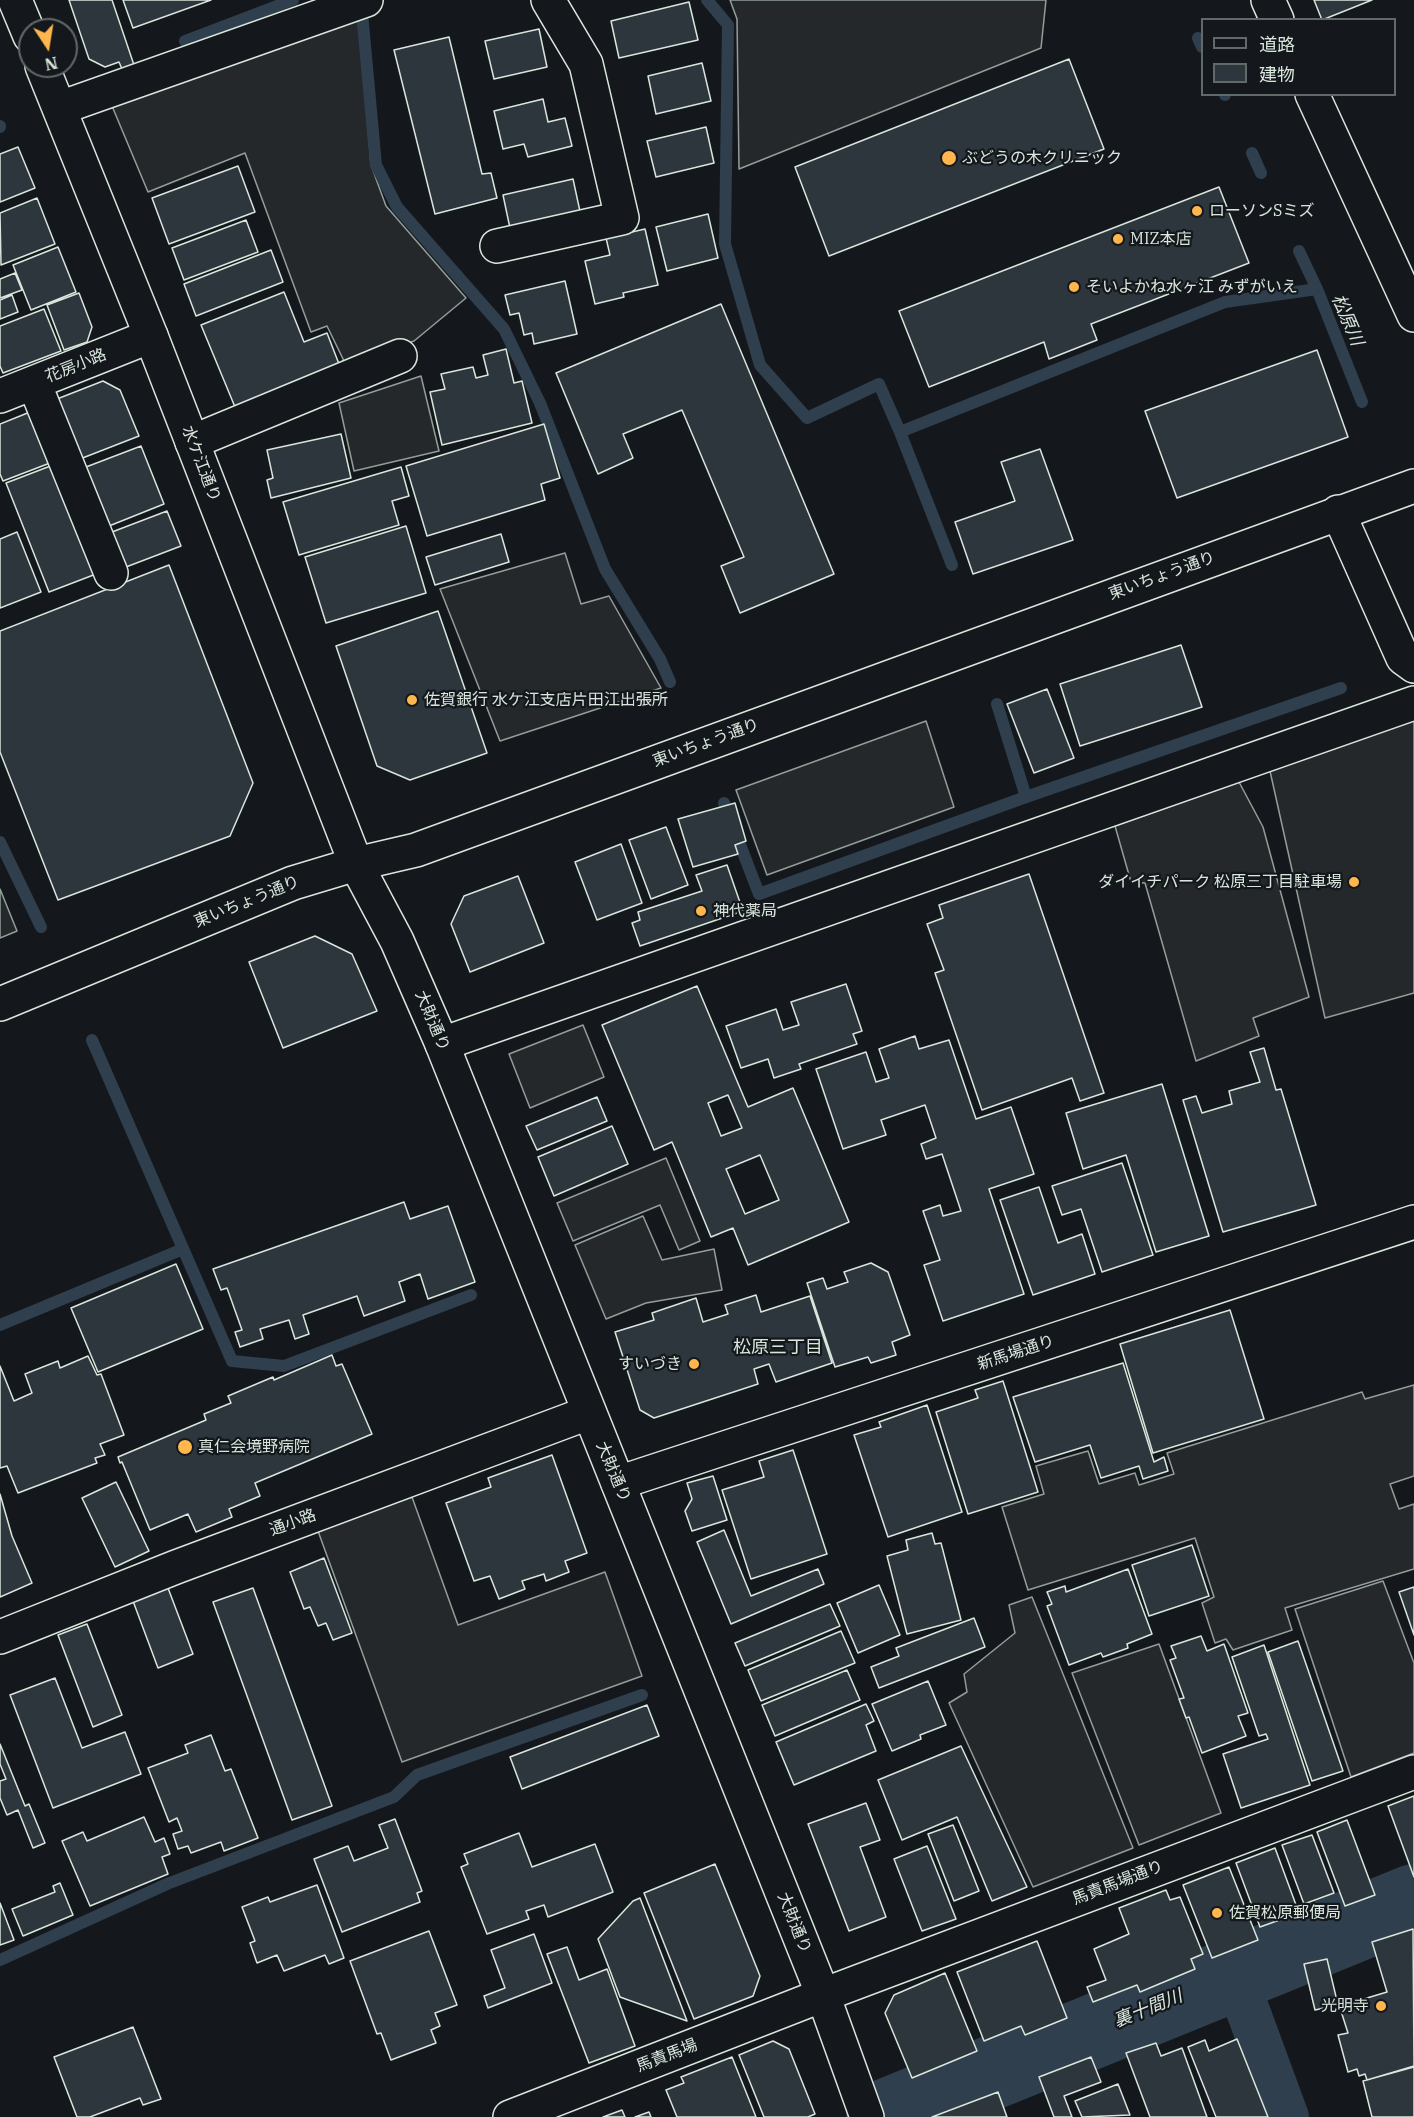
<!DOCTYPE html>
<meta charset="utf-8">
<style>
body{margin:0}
#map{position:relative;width:1414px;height:2117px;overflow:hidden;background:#14181c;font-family:"IBM Plex Serif","Noto Sans JP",serif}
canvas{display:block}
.legend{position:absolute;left:1201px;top:18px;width:195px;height:78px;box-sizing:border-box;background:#14181c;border:2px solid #626a69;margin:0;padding:8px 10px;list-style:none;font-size:18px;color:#d8e6dc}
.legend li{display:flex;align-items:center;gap:12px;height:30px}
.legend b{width:30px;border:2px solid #626a69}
.north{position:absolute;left:18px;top:18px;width:60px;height:60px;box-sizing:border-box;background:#14181c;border:2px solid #626a69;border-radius:50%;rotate:168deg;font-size:16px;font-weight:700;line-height:24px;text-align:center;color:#d8e6dc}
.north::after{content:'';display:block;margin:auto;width:21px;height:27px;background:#ffb74d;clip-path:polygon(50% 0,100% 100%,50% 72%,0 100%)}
</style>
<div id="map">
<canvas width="1414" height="2117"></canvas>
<ul class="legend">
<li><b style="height:8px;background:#14181c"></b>道路</li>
<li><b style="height:16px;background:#2c363c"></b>建物</li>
</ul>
<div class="north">N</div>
</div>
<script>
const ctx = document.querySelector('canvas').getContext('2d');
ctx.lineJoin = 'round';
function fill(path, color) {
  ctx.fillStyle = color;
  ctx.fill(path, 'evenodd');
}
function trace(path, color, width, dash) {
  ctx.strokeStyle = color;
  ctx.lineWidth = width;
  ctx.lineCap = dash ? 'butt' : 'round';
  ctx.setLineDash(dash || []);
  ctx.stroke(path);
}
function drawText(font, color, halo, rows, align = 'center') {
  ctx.font = font + ' "IBM Plex Serif","Noto Sans JP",serif';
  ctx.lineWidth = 4.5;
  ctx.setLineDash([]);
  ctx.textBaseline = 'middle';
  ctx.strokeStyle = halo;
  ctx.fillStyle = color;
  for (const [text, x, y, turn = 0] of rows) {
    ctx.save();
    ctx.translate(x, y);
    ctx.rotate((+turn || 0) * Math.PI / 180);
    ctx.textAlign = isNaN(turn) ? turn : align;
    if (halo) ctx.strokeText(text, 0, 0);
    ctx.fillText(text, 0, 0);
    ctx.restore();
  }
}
const parking = new Path2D(`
 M730,0H1046L1041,48L739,169L737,19Z
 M359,17L371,165L386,206L466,298L414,341L345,363L327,326L311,332L245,153L148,192L112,106Z
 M421,376L439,451L354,471L339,403Z
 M565,553L581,604L609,596L661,688L500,741L440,589Z
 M1414,720V993L1325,1018L1270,771Z
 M926,721L954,807L767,875L736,790Z
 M1239,782L1263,827L1309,997L1253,1018L1259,1036L1196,1061L1145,883L1131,882L1115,826Z
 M0,889L17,931L0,938Z
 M583,1025L604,1077L530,1108L509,1054Z
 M666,1158L700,1241L679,1250L660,1205L573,1241L557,1203Z
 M643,1216L662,1260L714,1249L722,1290L646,1303L606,1319L575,1245Z
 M1414,1385V1476L1390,1484L1399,1509L1414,1504V1569L1285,1608L1292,1630L1233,1650L1226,1639L1215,1643L1202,1603L1214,1597L1195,1538L1028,1590L1002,1507L1044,1494L1036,1466L1088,1451L1099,1484L1135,1473L1139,1485L1174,1474L1167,1453L1362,1392L1365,1399Z
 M412,1497L458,1625L605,1572L642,1676L402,1762L318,1531Z
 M1383,1581L1414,1663V1753L1351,1777L1295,1609Z
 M1032,1597L1133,1848L1033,1887L949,1703L967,1692L964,1674L1015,1633L1009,1605Z
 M1159,1644L1221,1813L1139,1845L1072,1673Z`);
const stream = new Path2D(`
 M707,0L728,25L725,244L760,365L807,418L879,384L900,432L952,565
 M361,2L376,165L397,207L504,329L540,403L605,569L660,659L670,682
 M1198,38L1202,47
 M185,41L293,0
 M1225,94V95
 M0,127V126
 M1252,153L1261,173
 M1299,251L1317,289L1362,402
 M900,432L1225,302L1317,289
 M997,704L1026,797
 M724,803L759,894L1026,797L1341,688
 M0,842L41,927
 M92,1040L232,1361L284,1366L471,1295
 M0,1325L183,1249
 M0,1960L167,1884L394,1797L417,1775L642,1695`);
const canal = new Path2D(`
 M1234,1973L1287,2117`);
const river = new Path2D(`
 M883,2117L1414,1901`);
const building = new Path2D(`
 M69,0H112L134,65L122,69L119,62L105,67L89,59Z
 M123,0H211L133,28Z
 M1314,0H1372L1322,20Z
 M689,2L698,40L619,58L611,21Z
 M539,29L547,67L494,79L485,41Z
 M449,37L482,174L491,173L497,198L435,214L394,50Z
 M1069,59L1104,149L829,256L795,167Z
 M702,63L711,101L656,114L648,76Z
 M543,99L548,122L565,118L572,146L528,157L524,144L503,149L494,111Z
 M706,127L714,163L656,177L647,141Z
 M18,147L35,188L0,202V154Z
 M238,166L255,212L169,244L152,198Z
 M573,179L581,216L511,233L503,195Z
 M1219,187L1249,263L1091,324L1097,340L1049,359L1044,342L929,387L899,311Z
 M37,198L55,244L1,265L0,213Z
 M708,214L718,258L667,271L656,227Z
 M246,220L258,252L184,280L172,248Z
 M645,229L658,285L623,293L624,297L595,304L585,261L610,255L606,238Z
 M58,247L76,292L31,310L13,265Z
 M271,250L283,282L196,316L184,284Z
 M15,273L22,290L0,298V279Z
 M565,281L577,334L534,344L532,333L524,335L519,313L510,315L505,295Z
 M284,292L304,342L327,333L339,364L235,407L201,325Z
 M79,293L92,327L87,342L64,350L47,305Z
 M12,295L18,312L0,319V300Z
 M721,304L834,574L740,613L721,566L744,557L682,410L623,434L633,458L598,474L556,373Z
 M44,309L61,351L3,373L0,366V326Z
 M506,349L514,383L522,381L532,423L442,445L430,392L445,389L441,374L473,367L476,378L488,375L483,355Z
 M1317,350L1348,437L1177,498L1145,411Z
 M103,381L120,390L139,436L80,459L57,399Z
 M30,412L50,463L3,481L0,474V424Z
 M544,424L560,478L541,484L545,500L427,536L406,466Z
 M341,434L351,478L271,498L267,480L273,478L267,450Z
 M141,446L164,504L109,526L86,467Z
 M1040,449L1073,540L973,574L955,522L1015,501L1001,462Z
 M53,465L96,574L49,592L6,483Z
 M401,467L409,496L392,501L399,525L299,555L283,502Z
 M167,511L181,546L126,567L112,532Z
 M406,526L426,593L326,623L305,557Z
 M17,532L41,592L0,608V539Z
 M501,534L509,562L435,585L426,557Z
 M169,565L253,783L230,836L58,900L0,752V631Z
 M438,611L487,753L410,780L377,766L336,646Z
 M1181,645L1202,707L1080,746L1060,684Z
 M1047,689L1074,758L1034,773L1007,704Z
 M735,803L746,841L735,845L738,854L693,867L678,819Z
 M666,827L688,885L651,899L629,840Z
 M621,844L642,903L597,920L575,862Z
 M727,865L743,911L640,946L632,923L640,920L638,912L702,891L696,875Z
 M1029,874L1104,1093L1080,1101L1072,1078L982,1110L935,973L944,970L927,924L943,918L939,905Z
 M518,876L544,943L470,972L451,924L464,896Z
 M315,936L352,954L377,1011L283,1048L249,962Z
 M846,984L862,1031L853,1034L857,1044L799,1064L801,1069L774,1078L768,1059L741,1068L726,1026L776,1009L783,1030L799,1025L791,1002Z
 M697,986L748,1107L793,1088L849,1222L748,1265L733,1228L711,1237L672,1142L654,1150L602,1025ZM728,1095L742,1128L721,1136L708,1103ZM760,1155L779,1200L745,1214L726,1169Z
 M915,1036L919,1049L949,1040L976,1119L1011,1107L1034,1174L989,1189L1024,1294L943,1321L924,1265L940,1260L923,1211L940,1205L943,1216L961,1211L942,1154L926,1159L921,1144L936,1138L925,1105L881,1120L886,1135L843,1149L816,1069L866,1052L876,1082L889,1078L879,1049Z
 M1264,1048L1276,1090L1281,1089L1316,1205L1223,1232L1183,1100L1196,1096L1202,1113L1232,1104L1229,1091L1260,1082L1250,1052Z
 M1162,1084L1209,1236L1156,1252L1126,1155L1083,1169L1066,1113Z
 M597,1097L607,1121L537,1150L526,1126Z
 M612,1126L628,1164L554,1196L538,1157Z
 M1122,1163L1153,1255L1102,1272L1081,1209L1062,1215L1052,1186Z
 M1039,1187L1058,1243L1082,1234L1095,1274L1033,1295L1000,1200Z
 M404,1202L410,1219L448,1206L475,1282L428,1299L420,1274L399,1282L405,1301L364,1316L357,1296L303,1315L309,1334L295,1339L289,1320L260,1329L263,1339L240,1347L235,1332L242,1330L227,1288L221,1290L213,1269Z
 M871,1263L888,1272L910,1335L892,1342L896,1355L871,1363L868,1357L835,1367L807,1283L823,1278L827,1289L848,1282L844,1272Z
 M176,1264L203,1329L98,1372L71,1308Z
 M756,1295L761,1312L810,1296L832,1363L776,1382L769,1364L754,1369L758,1384L654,1418L640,1410L615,1332L654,1320L652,1313L696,1298L703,1322L728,1314L725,1305Z
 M1230,1310L1264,1419L1153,1453L1120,1344Z
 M332,1355L336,1366L342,1364L372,1434L255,1483L260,1496L229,1509L232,1517L196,1532L188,1514L150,1530L122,1462L120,1463L118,1457L206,1420L204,1414L231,1403L228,1396L273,1377L274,1380Z
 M88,1356L97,1375L101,1374L124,1435L100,1444L105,1455L95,1458L97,1463L18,1493L7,1466L0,1468V1366L14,1401L32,1393L25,1374L58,1361L60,1368Z
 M1123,1363L1154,1462L1164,1457L1168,1471L1143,1479L1139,1466L1101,1478L1090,1445L1035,1462L1013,1397Z
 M1003,1381L1038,1492L968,1514L936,1412L978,1398L975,1390Z
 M927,1405L962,1512L888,1537L854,1435L881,1427L879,1422Z
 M793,1450L827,1554L751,1579L722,1490L764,1477L759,1461Z
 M552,1455L587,1553L565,1561L569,1572L546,1581L544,1574L522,1581L525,1589L499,1599L490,1576L474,1581L446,1503L491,1487L488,1478Z
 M713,1476L727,1520L692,1531L685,1511L692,1499L687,1483Z
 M116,1482L149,1551L115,1567L82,1498Z
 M0,1494L12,1536L32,1583L0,1597Z
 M724,1530L751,1596L818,1569L824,1584L731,1624L697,1542Z
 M932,1533L935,1544L941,1543L961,1620L907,1634L887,1556L908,1550L906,1540Z
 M1192,1545L1209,1596L1149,1616L1132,1565Z
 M324,1558L352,1633L333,1640L326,1623L318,1626L310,1607L304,1609L290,1572Z
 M1128,1569L1152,1634L1127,1644L1128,1648L1103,1657L1101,1653L1069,1665L1047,1606L1052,1604L1047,1592L1065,1586L1066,1592Z
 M879,1585L900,1635L858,1653L837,1603Z
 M1414,1587V1635L1399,1592Z
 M168,1588L193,1654L158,1668L133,1601Z
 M253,1588L332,1806L292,1820L213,1602Z
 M830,1604L840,1626L745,1666L735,1643Z
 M974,1618L985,1647L879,1688L871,1667L899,1656L896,1648Z
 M87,1624L122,1715L93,1727L58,1635Z
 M841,1631L855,1663L761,1701L748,1670Z
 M1201,1636L1207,1651L1224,1644L1248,1713L1238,1716L1246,1736L1202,1753L1189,1717L1186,1718L1179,1699L1184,1698L1170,1660L1176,1658L1171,1646Z
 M1298,1641L1343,1771L1312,1781L1268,1652Z
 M1264,1645L1310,1785L1241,1808L1223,1754L1268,1739L1266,1734L1259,1736L1232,1657Z
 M847,1670L860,1700L775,1736L762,1705Z
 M55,1678L82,1748L125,1732L141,1774L53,1808L10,1695Z
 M928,1681L946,1725L920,1735L921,1739L892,1751L872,1704Z
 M866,1704L874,1721L866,1725L876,1751L794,1785L776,1742Z
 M647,1705L659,1736L522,1789L510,1757Z
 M211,1735L225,1771L231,1769L258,1838L224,1851L221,1842L191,1853L188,1846L178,1849L173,1834L182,1831L177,1818L169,1822L148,1768L188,1753L185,1745Z
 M0,1744L25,1806L29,1804L45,1843L33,1848L18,1810L7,1815L0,1798V1781L6,1779L0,1764Z
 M961,1746L1027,1887L992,1901L957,1817L902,1840L878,1780Z
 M1414,1796V1877L1388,1806Z
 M866,1803L880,1840L860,1847L886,1917L849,1931L808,1824Z
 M144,1817L155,1842L164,1838L170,1854L162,1857L168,1874L90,1906L62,1841L83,1832L87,1841Z
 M395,1819L422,1891L417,1893L420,1902L342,1932L314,1859L348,1846L354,1861L388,1848L379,1825Z
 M1347,1820L1375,1895L1345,1906L1317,1832Z
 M953,1825L979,1891L954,1901L928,1834Z
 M519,1833L532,1867L595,1844L613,1892L548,1917L544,1905L526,1911L529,1919L487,1934L461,1867L468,1864L464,1854Z
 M1312,1835L1334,1893L1304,1904L1282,1845Z
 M927,1846L956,1919L922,1931L894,1859Z
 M1275,1848L1299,1913L1260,1927L1236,1863Z
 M715,1864L760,1976L753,1996L694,2019L644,1893Z
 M1229,1867L1258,1940L1212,1958L1183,1885Z
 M60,1883L73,1915L23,1936L12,1909L55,1892L53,1886Z
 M317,1885L344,1958L329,1964L325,1955L284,1971L277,1955L257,1963L250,1943L255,1941L242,1907L268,1897L270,1902Z
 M1166,1890L1170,1900L1180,1897L1203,1954L1191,1959L1195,1969L1140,1992L1137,1985L1093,2002L1087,1987L1106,1980L1094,1949L1129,1934L1119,1908Z
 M640,1898L687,2021L620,1997L598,1939L633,1901Z
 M0,1903L14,1940L0,1945Z
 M1413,1929L1414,2066L1367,2080L1365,2074L1359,2076L1357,2069L1348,2072L1338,2035L1348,2033L1341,2011L1348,2009L1347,2004L1387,1992L1372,1942Z
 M429,1931L457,2005L435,2013L440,2026L431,2030L436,2043L391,2060L381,2033L377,2034L350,1961Z
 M534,1934L552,1983L488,2008L484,1996L505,1988L491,1950Z
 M1037,1941L1067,2018L1025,2035L1021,2026L984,2041L957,1972Z
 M567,1947L579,1980L607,1969L635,2046L589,2063L547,1954Z
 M1327,1959L1338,2005L1315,2010L1304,1964Z
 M945,1973L977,2051L912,2078L885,2013L894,1995Z
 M133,2027L161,2099L143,2105L140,2098L90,2117H77L54,2057Z
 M1237,2039L1268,2117H1216L1188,2047L1205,2040L1209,2051Z
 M773,2041L789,2049L815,2114L808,2117H764L739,2055Z
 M1156,2043L1161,2056L1182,2048L1207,2117H1150L1126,2053Z
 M732,2057L756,2117H677L666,2090L684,2083L681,2077Z
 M1091,2057L1101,2082L1064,2096L1072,2117H1054L1039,2077Z
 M1414,2067V2117H1372L1363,2081Z
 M1118,2084L1130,2115L1082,2117L1075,2101Z
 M998,2092L1007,2117H932Z
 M622,2110L625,2117H603Z
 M649,2112L651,2117H635Z`);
const minor = new Path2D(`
 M1268,0L1277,20
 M1312,94L1414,315
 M60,108L366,0
 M497,246L622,218L586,64L548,0
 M34,383L111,573
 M0,396L151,336
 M192,442L400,356
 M1338,512L1403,658L1414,666
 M442,1044L1414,703
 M618,1483L1414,1222
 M0,1637L176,1567L588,1413
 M510,2117L823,1995L1414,1772`);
const primary = new Path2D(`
 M15,0L30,36
 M42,66L151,336L356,864L397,941L442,1044L823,1995L867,2117`);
const trunk = new Path2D(`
 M0,1004L293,883L356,864L416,850L1414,486`);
const markers = [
 [949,158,8,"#ffb74d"],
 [1197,211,6,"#ffb74d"],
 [1118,239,6,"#ffb74d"],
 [1074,287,6,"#ffb74d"],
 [412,700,6,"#ffb74d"],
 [1354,882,6,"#ffb74d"],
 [701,911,6,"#ffb74d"],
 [694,1364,6,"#ffb74d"],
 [185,1447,8,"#ffb74d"],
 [1217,1913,6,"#ffb74d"],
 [1381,2006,6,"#ffb74d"]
];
const poiNames = [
 ["ぶどうの木クリニック",962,158],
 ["ローソンSミズ",1209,211],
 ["MIZ本店",1130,239],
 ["そいよかね水ヶ江 みずがいえ",1086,287],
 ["佐賀銀行 水ケ江支店片田江出張所",424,700],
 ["ダイイチパーク 松原三丁目駐車場",1342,882,"right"],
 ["神代薬局",713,911],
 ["すいづき",682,1364,"right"],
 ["真仁会境野病院",198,1447],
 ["佐賀松原郵便局",1229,1913],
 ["光明寺",1369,2006,"right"]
];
const streetNames = [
 ["花房小路",76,366,-22],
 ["水ケ江通り",201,464,69],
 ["東いちょう通り",1162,576,-20],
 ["東いちょう通り",706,743,-20],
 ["東いちょう通り",247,902,-22],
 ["大財通り",432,1021,67],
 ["新馬場通り",1016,1353,-18],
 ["大財通り",613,1472,67],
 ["通小路",293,1523,-20],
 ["馬責馬場通り",1118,1883,-21],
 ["大財通り",794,1923,68],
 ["馬責馬場",667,2056,-21]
];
const waterNames = [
 ["松原川",1347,320,67],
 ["裏十間川",1148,2009,-22]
];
const neighbourhoodNames = [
 ["松原三丁目",778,1348]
];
fill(parking, '#24282b');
trace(parking, '#939e99', 1.5);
trace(stream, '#2f3f4d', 12);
trace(canal, '#2f3f4d', 44);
trace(river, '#2f3f4d', 74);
fill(building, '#2c363c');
trace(building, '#d8e6dc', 1.5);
trace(minor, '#d8e6dc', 36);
trace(primary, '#d8e6dc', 36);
trace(trunk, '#d8e6dc', 36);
trace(minor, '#14181c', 33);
trace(primary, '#14181c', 33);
trace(trunk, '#14181c', 33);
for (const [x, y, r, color] of markers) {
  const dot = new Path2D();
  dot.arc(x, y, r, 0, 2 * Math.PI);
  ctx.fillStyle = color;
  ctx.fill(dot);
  trace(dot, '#14181c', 2);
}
drawText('16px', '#d8e6dc', '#14181c', poiNames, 'left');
drawText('16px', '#d8e6dc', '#14181c', streetNames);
drawText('italic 18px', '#d8e6dc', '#14181c', waterNames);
drawText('18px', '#d8e6dc', '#14181c', neighbourhoodNames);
</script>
